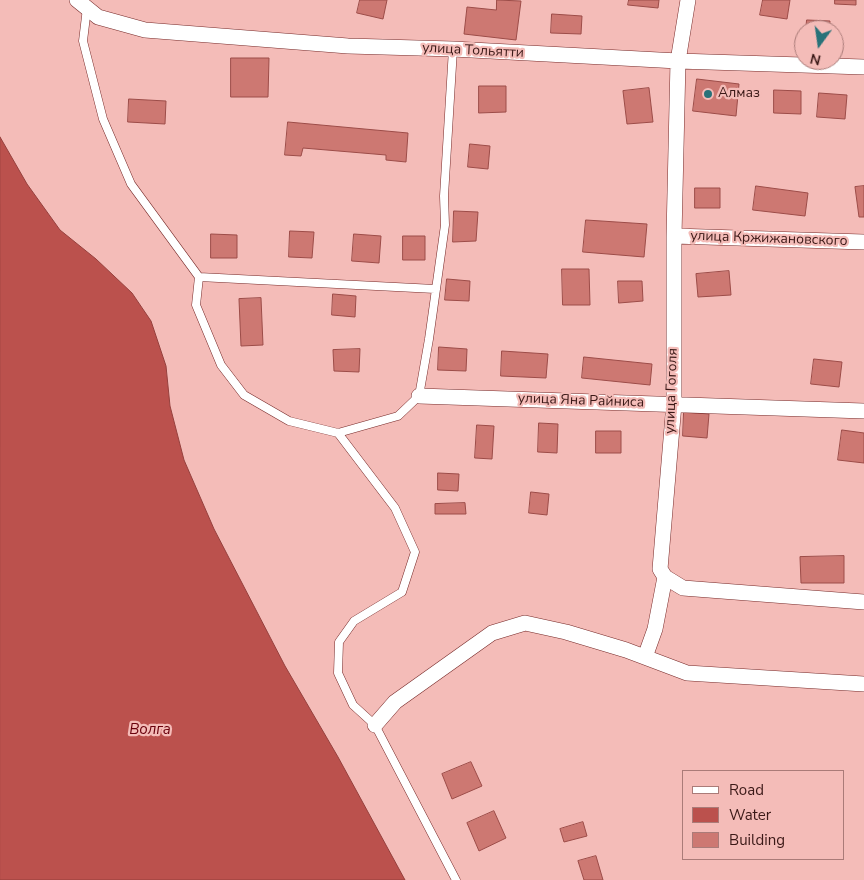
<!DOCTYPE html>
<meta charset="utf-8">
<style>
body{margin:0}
#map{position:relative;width:864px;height:880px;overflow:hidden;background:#f4bcb8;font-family:"Nunito Sans",sans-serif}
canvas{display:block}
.legend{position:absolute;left:682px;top:770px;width:162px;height:90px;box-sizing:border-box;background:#f4bcb8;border:1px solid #aa7b78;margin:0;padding:6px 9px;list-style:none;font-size:15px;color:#3b1917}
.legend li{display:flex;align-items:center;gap:10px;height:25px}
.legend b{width:25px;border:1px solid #aa7b78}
.north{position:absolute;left:794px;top:20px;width:50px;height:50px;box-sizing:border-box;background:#f4bcb8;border:1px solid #aa7b78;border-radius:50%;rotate:194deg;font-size:14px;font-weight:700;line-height:20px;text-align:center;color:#3b1917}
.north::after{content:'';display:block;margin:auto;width:18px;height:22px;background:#287279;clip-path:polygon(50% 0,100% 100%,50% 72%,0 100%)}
</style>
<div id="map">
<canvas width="864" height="880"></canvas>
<ul class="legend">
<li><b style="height:6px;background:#fff"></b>Road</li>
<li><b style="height:14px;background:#bb514d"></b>Water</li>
<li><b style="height:14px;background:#cd7872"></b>Building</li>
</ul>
<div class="north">N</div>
</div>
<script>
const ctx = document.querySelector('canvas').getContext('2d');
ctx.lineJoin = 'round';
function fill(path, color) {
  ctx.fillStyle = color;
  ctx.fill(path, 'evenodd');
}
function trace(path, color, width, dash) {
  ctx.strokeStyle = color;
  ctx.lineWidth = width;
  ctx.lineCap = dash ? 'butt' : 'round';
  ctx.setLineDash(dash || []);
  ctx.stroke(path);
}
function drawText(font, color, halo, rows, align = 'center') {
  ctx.font = font + ' "Nunito Sans",sans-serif';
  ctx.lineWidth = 4.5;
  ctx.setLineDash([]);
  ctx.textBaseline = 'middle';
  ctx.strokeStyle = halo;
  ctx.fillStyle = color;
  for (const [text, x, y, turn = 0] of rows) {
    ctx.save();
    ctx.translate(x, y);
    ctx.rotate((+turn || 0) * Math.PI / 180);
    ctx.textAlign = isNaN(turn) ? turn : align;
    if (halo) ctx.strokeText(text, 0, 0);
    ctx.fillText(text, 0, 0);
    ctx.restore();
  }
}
const water = new Path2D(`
 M0,137L27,184L60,230L96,259L132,293L151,321L166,366L170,406L184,460L214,529L285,666L338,757L405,880H0Z`);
const building = new Path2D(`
 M360,0H387L383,19L357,13Z
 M497,0L521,1L516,40L464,34L467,7L496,10Z
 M629,0H659L658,8L628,5Z
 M763,0H790L787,19L760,15Z
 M835,0H856V5L835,4Z
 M552,14L582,16L581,34L551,33Z
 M807,20L830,21L829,30H806Z
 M231,58H269L268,97H231Z
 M697,79L739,84L736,116L693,111Z
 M479,86H506V112L479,113Z
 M649,88L653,122L627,124L623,91Z
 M774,90L801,91V114L774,113Z
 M819,93L847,95L845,119L817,117Z
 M129,99L166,101L165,124L128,122Z
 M288,122L408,133L406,162L386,160V155L303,148L301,156L285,155Z
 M470,144L490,146L488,169L468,167Z
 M756,186L808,193L805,216L753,210Z
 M864,186V217H859L855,187Z
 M695,188H720V208H695Z
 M454,211L478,212L476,241L453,242Z
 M586,220L647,224L644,257L583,252Z
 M290,231L314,232L312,258L289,257Z
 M211,234L237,235V258H211Z
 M354,234L381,236L379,263L352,261Z
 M403,236H425V260H403Z
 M562,269H589L590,305H563Z
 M729,271L731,295L698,297L696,274Z
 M447,279L470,281L469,301L445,300Z
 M618,281H642L643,301L619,303Z
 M333,294L356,296L355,317L332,315Z
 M261,298L263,345L241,346L239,299Z
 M439,347L467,349L466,371L438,370Z
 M360,349L359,372L334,371L333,350Z
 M502,351L548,354L546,378L501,376Z
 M584,357L652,364L650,385L582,378Z
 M814,359L842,362L839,387L811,384Z
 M684,412L709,414L707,438L683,436Z
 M539,423L558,424L557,453L538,452Z
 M477,425L494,426L492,459L475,458Z
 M842,430L864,433V463L838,460Z
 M596,431H621V453H596Z
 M438,473L459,474L458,491L438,490Z
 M531,492L549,494L547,515L529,513Z
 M465,503L466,514H435V504Z
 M844,556V583H801L800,557Z
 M471,762L482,786L452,799L442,774Z
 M494,811L506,838L479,851L467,823Z
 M583,822L587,836L564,842L560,829Z
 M596,856L603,880H584L578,861Z`);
const lane = new Path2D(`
 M87,8L83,41L103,119L131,184L199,277L435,289
 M199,277L196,305L221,365L244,395L289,421L338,433L398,416L419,396L429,339L445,225L444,196L453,49
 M338,433L395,508L415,552L402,592L354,621L339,642L338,673L353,705L375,725L456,880`);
const street = new Path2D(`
 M77,0L98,17L145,30L348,46L453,49L678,61L864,67
 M688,0L678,61L674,236V404L660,569L665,577L683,588L864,602
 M674,236L864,242
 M419,396L864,411
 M645,657L655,629L665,577
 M375,725L395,702L492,633L525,623L566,632L626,650L687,673L864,684`);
const markers = [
 [708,94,5,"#287279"]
];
const streetNames = [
 ["улица Тольятти",473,51,3],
 ["улица Кржижановского",769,239,2],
 ["улица Гоголя",672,391,-88],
 ["улица Яна Райниса",581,401,2]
];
const poiNames = [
 ["Алмаз",718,94]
];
const waterNames = [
 ["Волга",150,730]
];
fill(water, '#bb514d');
trace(water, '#95403d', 1);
fill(building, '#cd7872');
trace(building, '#9c4c48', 1);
trace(lane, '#772a29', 9);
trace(street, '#772a29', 16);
trace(lane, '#fff', 8);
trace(street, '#fff', 15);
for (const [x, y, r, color] of markers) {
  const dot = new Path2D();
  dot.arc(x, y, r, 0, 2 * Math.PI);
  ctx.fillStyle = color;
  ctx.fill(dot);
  trace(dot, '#f4bcb8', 2);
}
drawText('14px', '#3b1917', '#f4bcb8', streetNames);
drawText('14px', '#3b1917', '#f4bcb8', poiNames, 'left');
drawText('italic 15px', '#69000c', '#f4bcb8', waterNames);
</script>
